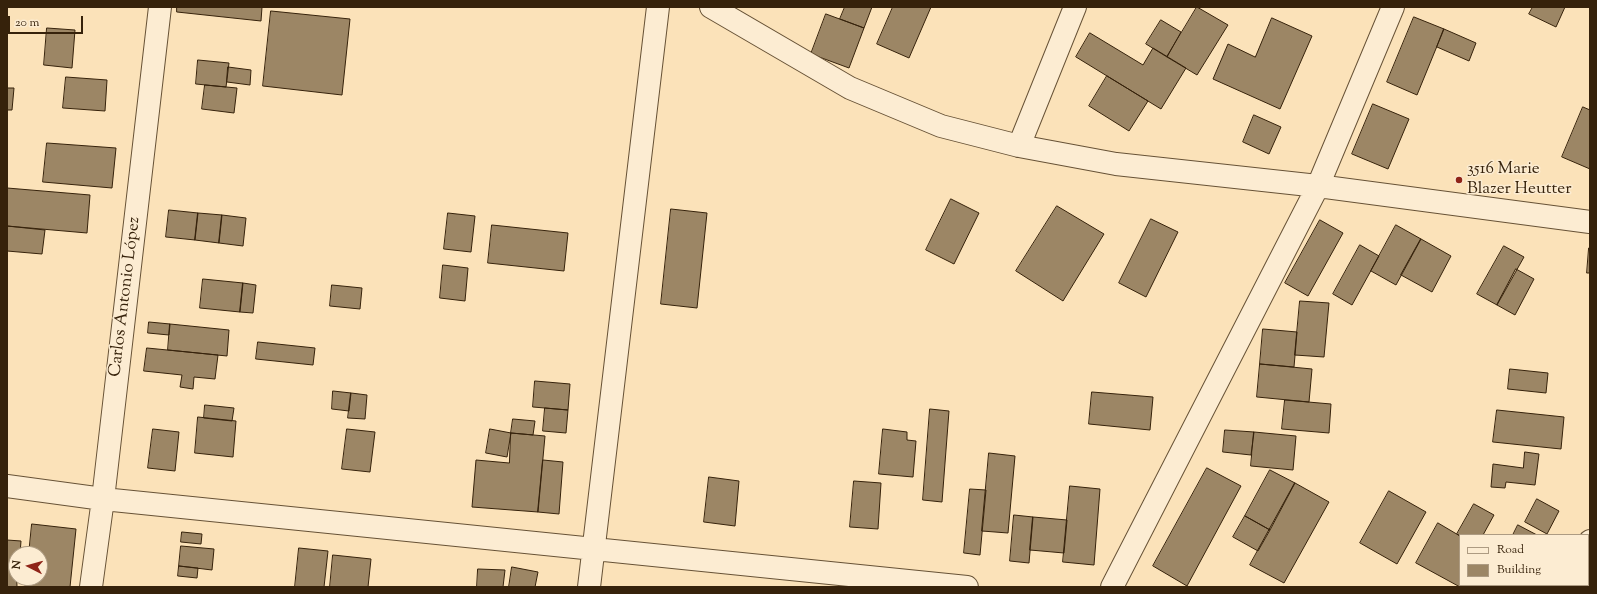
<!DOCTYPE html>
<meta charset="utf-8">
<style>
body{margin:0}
#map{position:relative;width:1597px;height:594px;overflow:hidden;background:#fbe2b9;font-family:"Sorts Mill Goudy",serif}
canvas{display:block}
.frame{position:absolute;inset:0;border:8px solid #36220b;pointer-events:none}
.legend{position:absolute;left:1459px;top:534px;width:130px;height:52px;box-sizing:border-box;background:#fcecd2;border:1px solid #ad9b82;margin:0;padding:5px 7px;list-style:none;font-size:12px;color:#36220b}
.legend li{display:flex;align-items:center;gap:8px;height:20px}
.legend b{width:20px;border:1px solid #ad9b82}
.north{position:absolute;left:8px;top:546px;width:40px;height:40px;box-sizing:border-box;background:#fcecd2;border:1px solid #ad9b82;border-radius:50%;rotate:276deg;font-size:11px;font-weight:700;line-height:16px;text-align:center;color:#36220b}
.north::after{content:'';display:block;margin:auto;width:14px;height:18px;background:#8f2418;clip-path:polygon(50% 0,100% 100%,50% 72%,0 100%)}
.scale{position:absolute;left:8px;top:16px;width:75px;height:18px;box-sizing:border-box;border:2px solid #36220b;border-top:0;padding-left:5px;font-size:12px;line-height:14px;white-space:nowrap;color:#36220b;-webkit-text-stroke:3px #fcecd2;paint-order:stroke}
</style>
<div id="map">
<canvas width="1597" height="594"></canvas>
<div class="frame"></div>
<ul class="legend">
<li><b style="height:5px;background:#fcecd2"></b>Road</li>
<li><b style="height:11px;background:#9c8665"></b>Building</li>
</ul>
<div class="north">N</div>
<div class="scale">20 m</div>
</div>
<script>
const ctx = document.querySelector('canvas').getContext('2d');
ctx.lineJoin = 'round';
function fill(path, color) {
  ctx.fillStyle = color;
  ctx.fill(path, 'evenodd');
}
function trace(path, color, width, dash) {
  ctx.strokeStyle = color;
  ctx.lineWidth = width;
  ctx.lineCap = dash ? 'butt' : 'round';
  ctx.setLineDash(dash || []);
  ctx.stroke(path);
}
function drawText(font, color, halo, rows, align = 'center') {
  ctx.font = font + ' "Sorts Mill Goudy",serif';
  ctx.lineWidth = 3;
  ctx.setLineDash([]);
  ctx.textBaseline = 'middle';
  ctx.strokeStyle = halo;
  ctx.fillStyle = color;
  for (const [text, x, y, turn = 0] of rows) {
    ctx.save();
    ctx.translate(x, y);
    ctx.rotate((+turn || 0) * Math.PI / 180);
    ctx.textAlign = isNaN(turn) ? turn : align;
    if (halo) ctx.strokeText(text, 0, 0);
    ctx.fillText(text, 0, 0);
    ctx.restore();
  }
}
const building = new Path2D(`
 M177,7H262L261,21L177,12Z
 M845,7H872L864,28L840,19Z
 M893,7H931L909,58L877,44Z
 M1197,7L1228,25L1197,75L1167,57Z
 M1533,7H1565L1556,27L1529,14Z
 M271,11L350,19L342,95L263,86Z
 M826,14L864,28L849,68L811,54Z
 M1414,17L1444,29L1417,95L1387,82Z
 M1272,18L1312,36L1280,109L1213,79L1228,44L1255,57Z
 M1161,20L1181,32L1167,57L1146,44Z
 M47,28L75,30L72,68L44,65Z
 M1444,29L1476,43L1469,61L1437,47Z
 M1090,33L1143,65L1153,48L1186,68L1161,109L1076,57Z
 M198,60L229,63L226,87L196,84Z
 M228,67L251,70L250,85L227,82Z
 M1107,76L1148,101L1129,131L1089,106Z
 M66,77L107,80L105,111L63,108Z
 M205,85L237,88L234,113L202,109Z
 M7,88H14L12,110H7Z
 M1373,104L1409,119L1388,169L1352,154Z
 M1583,107L1590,110V169L1562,157Z
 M1254,115L1281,127L1269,154L1243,142Z
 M47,143L116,148L112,188L43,182Z
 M7,188L90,195L87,233L7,226Z
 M951,199L979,213L954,264L926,250Z
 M1057,206L1104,234L1063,301L1016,271Z
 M671,209L707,213L697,308L661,304Z
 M169,210L198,213L195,240L166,237Z
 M198,213L222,215L219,243L195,240Z
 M448,213L475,216L471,252L444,249Z
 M222,215L246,218L243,246L219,243Z
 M1151,219L1178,232L1146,297L1119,283Z
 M1320,220L1343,233L1308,296L1285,283Z
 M492,225L568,233L564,271L488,263Z
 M1396,225L1421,239L1396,285L1371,271Z
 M7,226L45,230L42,254L7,251Z
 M1421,239L1451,256L1432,292L1401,275Z
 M1360,245L1379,256L1352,305L1333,294Z
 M1504,246L1524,257L1497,305L1477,294Z
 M1589,248H1590V273H1587Z
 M443,265L468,268L465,301L440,298Z
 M1516,269L1534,279L1515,315L1497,305Z
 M203,279L243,283L240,312L200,308Z
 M243,283L256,285L253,313L240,312Z
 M332,285L362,288L360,309L330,306Z
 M1300,301L1329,303L1324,357L1295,355Z
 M149,322L170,324L169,335L148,333Z
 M170,324L229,330L227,356L168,350Z
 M1263,329L1297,332L1294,367L1260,364Z
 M258,342L315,348L313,365L256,359Z
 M147,348L218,355L215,379L194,377L193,389L180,387L182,375L144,371Z
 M1260,364L1312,369L1309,402L1257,397Z
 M1510,369L1548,373L1546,393L1508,389Z
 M535,381L570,384L568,410L533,407Z
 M333,391L351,393L349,411L332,409Z
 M1092,392L1153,397L1150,430L1089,424Z
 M351,393L367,395L365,419L348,418Z
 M1285,400L1331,404L1329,433L1282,429Z
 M205,405L234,408L232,421L204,418Z
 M545,408L568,410L566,433L543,431Z
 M930,409L949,411L942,502L923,500Z
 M1497,410L1564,417L1561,449L1493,442Z
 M198,417L236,421L233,457L195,453Z
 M513,419L535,421L533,435L511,433Z
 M153,429L179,432L175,471L148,468Z
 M347,429L375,432L370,472L342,469Z
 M490,429L511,433L507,457L486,453Z
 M883,429L907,432V440L916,441L913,477L879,474Z
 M1225,430L1254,432L1251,455L1223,452Z
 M1254,432L1296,436L1293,470L1251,466Z
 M511,433L545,436L538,512L472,507L476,460L509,463Z
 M1525,452L1539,454L1535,485L1506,482L1505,488L1491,487L1493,464L1523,468Z
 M989,453L1015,456L1008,533L982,531Z
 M543,460L563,462L559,514L538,512Z
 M1207,468L1241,486L1187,586L1153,566Z
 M1270,470L1295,483L1270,530L1245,516Z
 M709,477L739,481L735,526L704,522Z
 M854,481L881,483L878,529L850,527Z
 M1295,483L1329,502L1284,583L1250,565Z
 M1070,486L1100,489L1094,565L1063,562Z
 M970,489L986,490L980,555L964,553Z
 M1389,491L1426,512L1397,564L1360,543Z
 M1537,499L1559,511L1547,534L1525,522Z
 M1474,504L1494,515L1483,535L1460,536L1457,534Z
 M1014,515L1033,517L1029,563L1010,561Z
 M1245,516L1270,530L1258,551L1233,537Z
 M1033,517L1067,520L1064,553L1030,550Z
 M1438,523L1460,536V585H1476L1475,587H1460L1416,563Z
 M32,524L76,529L70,587H25L26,578H40V554H29Z
 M1518,525L1537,535H1513Z
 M182,532L202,534L201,544L181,542Z
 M7,540L21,541L20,554H16L17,587H7Z
 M181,546L214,549L212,570L179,566Z
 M299,548L328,551L324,587H295Z
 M333,555L371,559L368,587H330Z
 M179,566L198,568L197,578L178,576Z
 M512,567L538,572L535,587H509Z
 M478,569L505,570L503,587H477Z`);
const minor = new Path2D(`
 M711,7L850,88L941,126L1019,146L1116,164L1318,186L1590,222
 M1019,146L1075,7
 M7,486L103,499L967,587
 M1588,546L1590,541
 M91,587L103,499L160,7
 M589,587L658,7
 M1112,587L1318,186L1393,7
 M1568,587L1569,585`);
const markers = [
 [1459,180,4,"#8f2418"]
];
const poiNames = [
 ["3516 Marie",1467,170],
 ["Blazer Heutter",1467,190]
];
const streetNames = [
 ["Carlos Antonio López",126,297,-83]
];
fill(building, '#9c8665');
trace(building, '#36220b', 1);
trace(minor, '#675236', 24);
trace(minor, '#fcecd2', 22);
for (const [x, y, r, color] of markers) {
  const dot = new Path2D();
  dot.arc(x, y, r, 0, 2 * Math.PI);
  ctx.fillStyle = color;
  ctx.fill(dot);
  trace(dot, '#fcecd2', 1.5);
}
drawText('17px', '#36220b', '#fcecd2', poiNames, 'left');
drawText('17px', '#36220b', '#fcecd2', streetNames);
</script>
